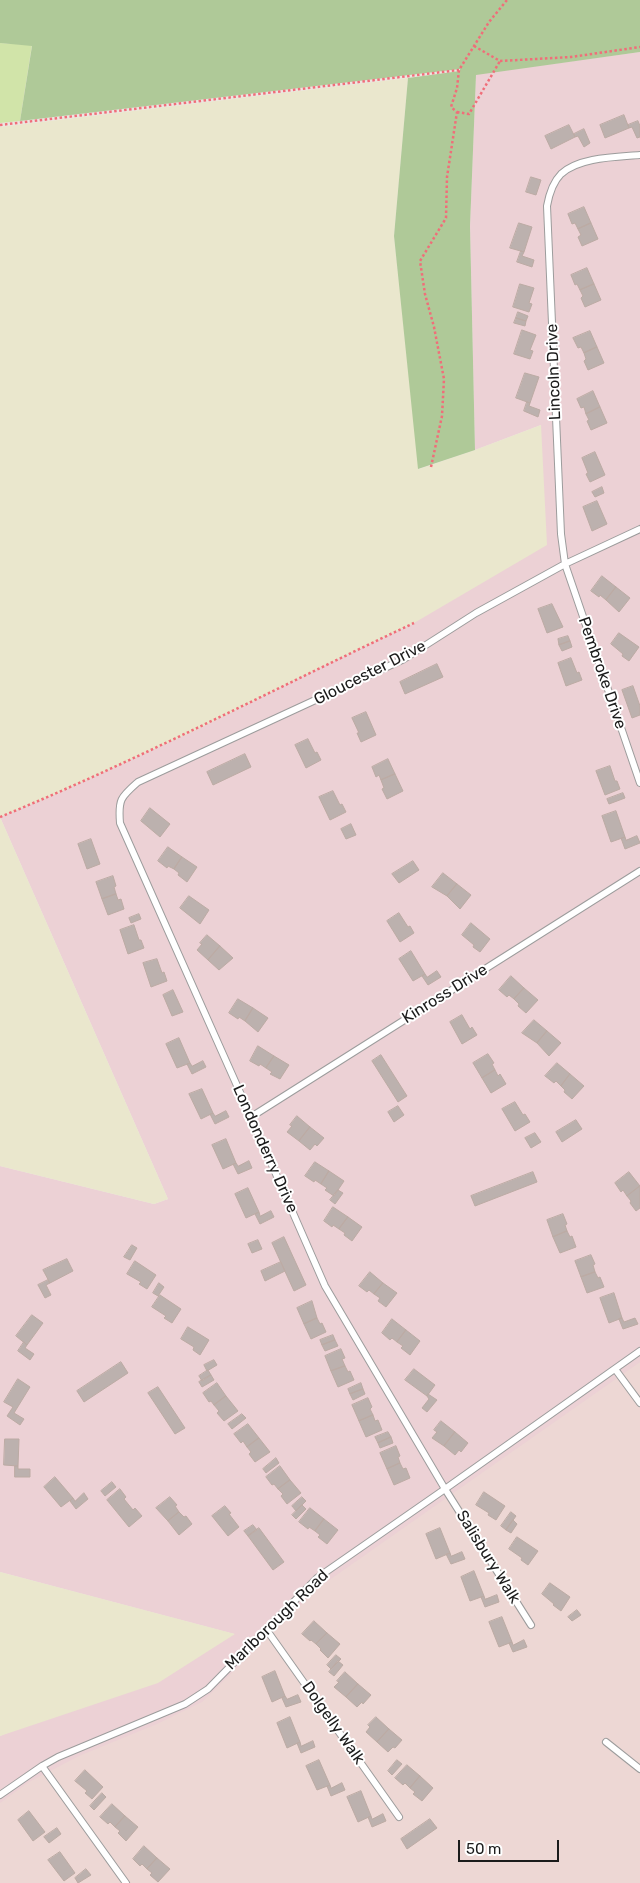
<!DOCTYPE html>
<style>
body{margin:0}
#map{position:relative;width:640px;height:1883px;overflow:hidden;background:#ece6e1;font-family:Rubik,sans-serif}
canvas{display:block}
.scale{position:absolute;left:458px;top:1840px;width:101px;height:22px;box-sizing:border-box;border:2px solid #1b1b1b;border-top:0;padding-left:6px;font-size:15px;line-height:18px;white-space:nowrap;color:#1b1b1b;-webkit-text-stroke:4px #fff;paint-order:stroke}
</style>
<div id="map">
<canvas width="640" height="1883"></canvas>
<div class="scale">50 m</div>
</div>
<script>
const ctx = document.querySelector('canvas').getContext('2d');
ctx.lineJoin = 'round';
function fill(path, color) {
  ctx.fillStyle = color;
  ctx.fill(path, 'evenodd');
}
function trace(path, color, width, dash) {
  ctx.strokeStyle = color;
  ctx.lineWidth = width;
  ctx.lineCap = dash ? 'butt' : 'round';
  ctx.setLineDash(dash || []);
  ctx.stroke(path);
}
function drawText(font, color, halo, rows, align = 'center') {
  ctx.font = font + ' Rubik,sans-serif';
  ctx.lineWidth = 4;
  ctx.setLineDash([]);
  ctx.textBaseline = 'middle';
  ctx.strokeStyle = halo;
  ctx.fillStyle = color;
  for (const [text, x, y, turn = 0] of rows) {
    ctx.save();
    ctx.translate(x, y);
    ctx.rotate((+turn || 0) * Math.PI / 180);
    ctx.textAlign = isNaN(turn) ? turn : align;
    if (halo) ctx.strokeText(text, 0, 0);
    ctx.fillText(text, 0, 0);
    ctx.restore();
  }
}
const commercial = new Path2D(`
 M640,52V1883H0V1736L234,1634L0,1572V1166L154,1204L168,1199L0,817L414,623L541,425L475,450L470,226L476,74Z`);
const military = new Path2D(`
 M640,1362V1883H0V1803L29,1782L79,1756L157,1724L202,1702L318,1588Z`);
const farmland = new Path2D(`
 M408,78L394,236L419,469L475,450L541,425L547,545L414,623L326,665L196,730L54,795L0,817L168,1199L154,1204L0,1166V127Z
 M0,1572L235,1634L158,1683L0,1736Z`);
const grass = new Path2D(`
 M0,43L32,45L20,121L0,123Z`);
const forest = new Path2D(`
 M0,0H640V52L476,75L470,226L475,450L418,469L394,236L408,78L460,71V69L20,121L32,46L0,43Z`);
const building = new Path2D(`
 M624,115L629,128L605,138L600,125Z
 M638,121L640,126V137L637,138L632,127L629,128L628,125Z
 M569,125L575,137L551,149L545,136Z
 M584,129L590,143L584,147L578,136L575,137L574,134Z
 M531,177L541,180L536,195L526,192Z
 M584,207L591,223L578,229L575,223L572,224L568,214Z
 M519,223L532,227L524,252L510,248Z
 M591,223L598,239L582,246L578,237L581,235L578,229Z
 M521,251L524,252L522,256L534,260L532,267L517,262Z
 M587,268L594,284L580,290L577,284L575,285L571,275Z
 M520,284L534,288L529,303L532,304L529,312L513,307Z
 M594,284L601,300L585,307L581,298L583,296L580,290Z
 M518,312L528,316L526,321L516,318Z
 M516,318L526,321L525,326L514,323Z
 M522,330L536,335L530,350L533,351L530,359L514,354Z
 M590,331L597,347L584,353L581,347L578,348L573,338Z
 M597,347L604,363L588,370L584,361L586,359L584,353Z
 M525,373L539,377L530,403L516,398Z
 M593,391L600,407L586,414L584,407L581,408L577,399Z
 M527,402L530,403L529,406L540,410L538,417L524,411Z
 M600,407L607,423L591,430L587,421L589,420L586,414Z
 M595,452L605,475L590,482L586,474L588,473L582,458Z
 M602,487L604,493L595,497L592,492Z
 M597,501L607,524L592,531L583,507Z
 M602,576L616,587L606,600L600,595L599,597L591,591Z
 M616,587L630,598L619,612L606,600Z
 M552,604L563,627L547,633L538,609Z
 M619,633L639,647L629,661L622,656L623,654L611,644Z
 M568,636L570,641L559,645L558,639Z
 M570,641L572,647L562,651L559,645Z
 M571,658L577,673L579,672L582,680L566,686L558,663Z
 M437,664L443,677L405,694L400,682Z
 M633,686L640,706V715L632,718L622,690Z
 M366,712L376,735L361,742L357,733H359L352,718Z
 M308,739L315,753L317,752L321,760L306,768L295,745Z
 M245,754L251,767L213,785L207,772Z
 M388,759L395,774L381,780L379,775L376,777L372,767Z
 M610,766L615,781H617L620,789L605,795L596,771Z
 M395,774L403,791L387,799L382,789L384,788L381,780Z
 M333,791L340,805L342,804L346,812L330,820L319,797Z
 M623,793L625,798L609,804L607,799Z
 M150,808L170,824L160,837L141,821Z
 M616,811L625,837L611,842L602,816Z
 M351,824L356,835L346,839L341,829Z
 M637,836L640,843L625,849L621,838L625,837L626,840Z
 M91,839L100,864L87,869L78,844Z
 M168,847L182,857L174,869L168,866L167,868L158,861Z
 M182,857L197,867L187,882L178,875L179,873L174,869Z
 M413,861L419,870L399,883L392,874Z
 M443,873L457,884L447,896L432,887Z
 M113,876L116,886L114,887L116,894L102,899L96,882Z
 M457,884L471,895L460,909L447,896Z
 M116,894L118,900L121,899L124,909L108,915L102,899Z
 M189,896L209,910L200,924L180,908Z
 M399,913L408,927L410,926L414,933L400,942L387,921Z
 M139,914L141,919L131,923L129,918Z
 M471,923L490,939L480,952L473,947L474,945L462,935Z
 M134,925L139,940H141L144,948L128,954L120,930Z
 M207,935L220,946L208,960L197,950L202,944L200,943Z
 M220,946L233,958L219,970L208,960Z
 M411,951L425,974L413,981L399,959Z
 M157,959L162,973L164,972L167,981L151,987L143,963Z
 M437,971L441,977L428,985L422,976L425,974L427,977Z
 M511,976L524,988L514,999L509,995L507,997L499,990Z
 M524,988L538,1000L526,1013L518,1006L519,1004L514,999Z
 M173,990L183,1012L172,1016L163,995Z
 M238,999L253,1008L245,1021L239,1017L238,1019L229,1013Z
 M253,1008L268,1018L258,1032L245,1021Z
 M462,1015L470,1029L472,1027L477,1035L462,1044L450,1022Z
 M534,1020L547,1031L537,1043L522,1033Z
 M547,1031L561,1043L549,1056L537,1043Z
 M179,1038L190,1063L177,1068L166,1044Z
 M258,1046L274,1056L266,1068L260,1064L259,1066L250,1061Z
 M488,1054L494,1063L492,1064L495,1070L482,1078L473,1063Z
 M381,1055L407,1096L398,1102L372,1061Z
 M274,1056L289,1065L280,1079L270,1074L272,1072L266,1068Z
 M203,1061L206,1067L192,1074L187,1064L190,1063L192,1066Z
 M557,1063L570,1074L561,1086L556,1081L554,1083L545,1076Z
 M495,1070L498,1076L500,1074L506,1084L491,1093L482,1078Z
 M570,1074L584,1086L572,1099L564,1092L565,1090L561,1086Z
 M202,1089L213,1113L201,1119L189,1094Z
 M515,1102L523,1115L525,1114L530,1122L515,1131L502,1109Z
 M398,1106L404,1115L394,1122L388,1112Z
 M226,1111L229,1117L215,1124L210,1114L213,1113L215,1116Z
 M297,1116L310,1127L299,1141L287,1132L292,1126L290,1125Z
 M576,1120L582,1129L562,1142L556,1132Z
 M310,1127L324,1138L317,1146L315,1144L310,1150L299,1141Z
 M535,1133L541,1142L531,1148L525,1138Z
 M226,1139L236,1163L223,1169L212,1145Z
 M249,1161L252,1168L238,1174L233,1164L236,1163L238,1166Z
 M315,1162L329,1171L321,1184L315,1180L314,1182L305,1176Z
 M329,1171L344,1181L334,1196L325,1190L327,1188L321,1184Z
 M533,1172L537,1182L475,1206L471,1196Z
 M629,1172L640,1186L627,1196L623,1190L621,1192L615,1183Z
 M640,1186V1208L636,1211L630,1203L631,1201L627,1196Z
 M248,1188L259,1212L246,1218L235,1194Z
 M338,1190L343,1193L335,1204L330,1200Z
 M333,1207L348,1217L339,1229L333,1225L332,1227L324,1221Z
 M271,1211L274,1217L260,1224L255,1214L259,1212L260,1216Z
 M563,1214L567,1224L565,1225L567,1231L553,1237L547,1220Z
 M348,1217L362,1227L352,1241L344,1235L345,1233L339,1229Z
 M567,1231L570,1237L572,1236L576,1247L560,1253L553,1237Z
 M284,1237L306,1285L294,1291L272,1243Z
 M258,1240L262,1249L252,1253L248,1244Z
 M132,1245L137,1248L130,1260L124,1257Z
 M591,1255L595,1264L593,1265L595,1272L581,1277L575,1261Z
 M67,1259L73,1271L50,1283L43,1270Z
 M135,1261L156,1275L147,1289L139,1284L141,1282L127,1274Z
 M281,1262L285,1271L265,1281L261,1271Z
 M370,1272L383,1283L374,1294L369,1290L367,1292L359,1286Z
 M595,1272L598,1278L600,1277L604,1287L587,1293L581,1277Z
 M48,1280L50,1283L46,1285L51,1295L45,1298L38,1285Z
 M159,1283L164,1287L158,1296L153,1293Z
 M383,1283L397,1293L386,1307L378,1301L380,1298L374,1294Z
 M614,1293L622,1318L609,1323L600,1298Z
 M160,1295L181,1309L172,1323L164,1318L166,1316L152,1307Z
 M312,1301L317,1318L304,1324L297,1308Z
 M32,1315L43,1323L27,1345L16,1336Z
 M317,1318L320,1324L322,1323L326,1332L311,1339L304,1324Z
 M622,1318L624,1322L635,1318L638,1324L623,1329L619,1319Z
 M392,1319L406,1330L397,1342L392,1338L390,1340L382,1333Z
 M188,1327L209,1340L200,1355L193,1350L194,1347L181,1339Z
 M406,1330L420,1341L410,1355L401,1348L403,1346L397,1342Z
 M333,1335L335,1340L322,1345L320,1340Z
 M335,1340L338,1346L325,1351L322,1345Z
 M24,1342L27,1345L25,1348L34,1354L30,1360L18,1351Z
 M341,1349L345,1358L342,1359L345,1366L331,1371L325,1356Z
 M214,1360L217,1365L207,1371L204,1365Z
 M121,1362L128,1373L84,1402L77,1391Z
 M345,1366L348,1372L350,1371L354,1380L338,1387L331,1371Z
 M414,1369L435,1385L427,1396L405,1380Z
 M208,1370L211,1375L202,1381L199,1376Z
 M211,1375L214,1380L202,1387L199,1382Z
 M18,1379L30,1387L14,1413L24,1419L20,1425L7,1416L13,1407L4,1402Z
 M217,1383L226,1396L214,1405L211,1401L209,1402L203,1393Z
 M361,1383L363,1389L350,1394L348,1389Z
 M158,1387L185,1428L175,1434L148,1393Z
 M363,1389L365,1394L353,1400L350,1394Z
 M428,1394L437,1400L427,1412L422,1408L429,1399L427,1396Z
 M226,1396L238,1411L224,1421L217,1413L219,1411L214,1405Z
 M368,1398L372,1407L370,1409L373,1415L359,1421L352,1405Z
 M242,1414L246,1418L232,1429L228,1424Z
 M373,1415L375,1421L378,1420L382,1430L366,1437L359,1421Z
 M441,1421L455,1432L444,1446L432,1438L437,1432L434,1430Z
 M248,1424L259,1438L247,1447L243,1441L241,1443L234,1434Z
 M388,1432L391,1437L378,1443L375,1437Z
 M455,1432L468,1443L461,1452L459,1450L455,1455L444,1446Z
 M391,1437L393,1443L380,1448L378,1443Z
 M259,1438L270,1452L255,1462L249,1454L251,1452L247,1447Z
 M5,1439H19L18,1466L4,1465Z
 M396,1446L400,1456L398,1457L400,1463L387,1469L380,1453Z
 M276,1458L279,1463L266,1473L263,1469Z
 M400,1463L403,1469L406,1468L410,1478L394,1485L387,1469Z
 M15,1466H18V1469H30V1477H15Z
 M280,1466L290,1480L278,1489L274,1484L272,1485L266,1477Z
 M55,1477L73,1498L61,1507L44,1487Z
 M290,1480L301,1493L287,1504L281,1496L283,1494L278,1489Z
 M112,1482L116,1487L105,1496L101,1491Z
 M120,1489L126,1497L124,1499L133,1510L135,1508L142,1516L129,1527L107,1500Z
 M484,1492L505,1506L496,1520L488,1515L489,1513L476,1505Z
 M84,1493L88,1499L76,1509L70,1501L73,1498L75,1501Z
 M170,1497L177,1505L175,1506L179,1512L168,1521L156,1508Z
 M302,1497L306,1501L296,1511L292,1506Z
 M302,1505L306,1509L296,1519L292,1515Z
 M225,1506L231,1513L229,1514L239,1527L228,1536L212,1516Z
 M310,1508L324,1519L315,1531L309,1527L308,1529L299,1522Z
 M179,1512L184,1517L186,1516L192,1524L179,1535L168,1521Z
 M511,1512L516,1516L506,1530L501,1526Z
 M324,1519L338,1530L327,1544L318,1537L320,1535L315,1531Z
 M513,1520L517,1524L511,1533L506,1530Z
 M253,1525L257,1530L248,1536L244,1531Z
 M259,1528L284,1562L273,1570L248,1536Z
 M440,1528L450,1553L436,1559L426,1534Z
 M517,1537L538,1551L528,1565L521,1560L522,1558L509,1549Z
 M462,1552L465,1559L451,1564L446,1554L450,1553L451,1556Z
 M474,1571L484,1596L470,1601L461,1577Z
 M550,1583L570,1597L561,1611L553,1605L554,1604L542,1594Z
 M497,1595L499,1602L485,1607L481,1597L484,1596L485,1599Z
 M577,1610L581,1615L572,1621L568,1617Z
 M502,1617L512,1642L499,1647L489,1622Z
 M314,1621L327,1633L316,1644L311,1640L310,1641L302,1634Z
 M327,1633L340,1644L328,1658L320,1650L321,1649L316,1644Z
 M524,1640L527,1647L513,1652L509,1643L512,1642L513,1645Z
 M336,1655L341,1659L331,1669L327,1665Z
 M338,1661L343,1665L334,1676L329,1672Z
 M275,1671L285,1696L272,1702L262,1677Z
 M345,1672L358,1684L346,1697L334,1687L339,1682L337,1681Z
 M358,1684L371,1695L363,1704L362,1702L357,1707L346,1697Z
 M298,1695L301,1702L286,1707L282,1698L285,1696L287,1699Z
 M290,1717L300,1742L287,1748L277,1723Z
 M376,1717L389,1729L377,1742L366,1732L370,1727L368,1725Z
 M389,1729L402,1740L395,1748L393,1747L388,1752L377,1742Z
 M313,1741L315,1747L301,1753L297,1743L300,1742L301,1746Z
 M319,1760L330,1785L317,1790L306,1766Z
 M397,1760L402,1764L392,1775L388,1771Z
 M407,1765L420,1776L410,1788L405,1783L403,1785L395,1778Z
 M85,1770L103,1787L92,1799L85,1793L87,1791L75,1781Z
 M420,1776L433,1788L422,1801L413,1794L415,1792L410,1788Z
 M342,1783L345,1790L331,1796L327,1786L330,1785L331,1788Z
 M361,1791L371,1816L358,1822L347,1797Z
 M102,1793L106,1797L94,1810L90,1806Z
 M112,1804L125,1816L115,1827L110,1822L108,1824L100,1817Z
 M29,1811L45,1832L33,1841L18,1820Z
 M383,1814L386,1821L372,1827L368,1817L371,1816L372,1819Z
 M125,1816L138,1827L126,1841L118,1833L120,1831L115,1827Z
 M430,1819L437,1828L407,1849L401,1839Z
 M57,1828L61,1834L49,1843L44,1837Z
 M144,1846L157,1858L147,1869L142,1864L140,1866L133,1859Z
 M60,1852L75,1873L64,1881L48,1860Z
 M157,1858L170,1869L158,1882L150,1875L152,1873L147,1869Z
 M86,1869L91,1875L78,1883L75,1878Z`);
const path = new Path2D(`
 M474,46L500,61L571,57L640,47
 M457,112L469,114L500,61
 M0,125L459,70
 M431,467L442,416L444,379L434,327L425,294L420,261L446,218L447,177L457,112L451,107L457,88L459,70L489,22L507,0
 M0,817C141,759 276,688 414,623`);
const lane = new Path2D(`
 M640,155C617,157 579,157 561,174C553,182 549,195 547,206L561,534L565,564L640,783
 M251,1117L640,871
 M615,1369L640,1403
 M531,1625L445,1489L325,1286L251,1117L120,823C118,799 121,797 138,782L404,659L476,613L565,564L640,529
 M266,1629L399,1817
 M606,1742L640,1769
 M42,1766L126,1883
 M0,1795L42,1766L58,1757L185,1704L208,1689L317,1578L445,1489L640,1351`);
const streetNames = [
 ["Lincoln Drive",554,372,-92],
 ["Gloucester Drive",370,673,-27],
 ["Pembroke Drive",602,673,71],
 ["Kinross Drive",445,994,-32],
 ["Londonderry Drive",265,1149,66],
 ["Salisbury Walk",488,1557,58],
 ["Marlborough Road",277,1620,-44],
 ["Dolgelly Walk",333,1723,55]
];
fill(commercial, '#ecd1d5');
fill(military, '#edd7d4');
fill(farmland, '#eae7cd');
fill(grass, '#d1e4a9');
fill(forest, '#afc998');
fill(building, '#bcb1ae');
trace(building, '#bcaba4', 1);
trace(lane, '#9c9c9c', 8);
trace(path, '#f06e79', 2.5, [2.5, 2.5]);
trace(lane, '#fff', 6);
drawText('16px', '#1b1b1b', '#fff', streetNames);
</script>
